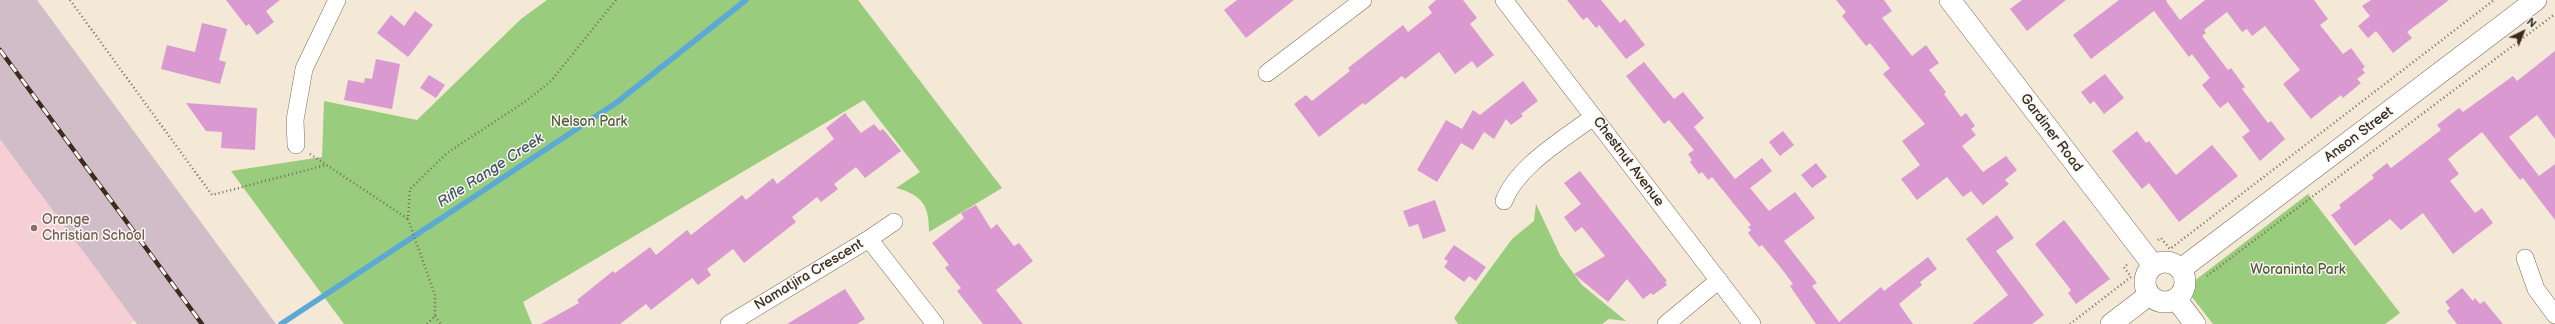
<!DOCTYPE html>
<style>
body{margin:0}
#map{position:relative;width:2555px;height:324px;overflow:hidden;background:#f3e9d6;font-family:"Balsamiq Sans",sans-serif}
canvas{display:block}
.north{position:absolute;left:2503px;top:12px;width:40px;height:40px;-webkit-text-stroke:3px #f6f6f2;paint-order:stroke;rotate:43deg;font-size:11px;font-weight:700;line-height:16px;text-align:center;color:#3b2a1e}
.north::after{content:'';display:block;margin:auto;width:14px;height:18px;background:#3b2a1e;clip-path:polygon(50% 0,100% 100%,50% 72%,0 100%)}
</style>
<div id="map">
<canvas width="2555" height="324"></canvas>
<div class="north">N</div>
</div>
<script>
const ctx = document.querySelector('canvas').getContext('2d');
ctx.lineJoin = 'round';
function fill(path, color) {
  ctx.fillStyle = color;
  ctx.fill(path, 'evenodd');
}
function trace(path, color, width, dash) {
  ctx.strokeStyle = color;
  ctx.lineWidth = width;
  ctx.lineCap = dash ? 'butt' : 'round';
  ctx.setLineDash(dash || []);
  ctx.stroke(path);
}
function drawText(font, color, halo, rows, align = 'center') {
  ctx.font = font + ' "Balsamiq Sans",sans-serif';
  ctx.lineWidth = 3;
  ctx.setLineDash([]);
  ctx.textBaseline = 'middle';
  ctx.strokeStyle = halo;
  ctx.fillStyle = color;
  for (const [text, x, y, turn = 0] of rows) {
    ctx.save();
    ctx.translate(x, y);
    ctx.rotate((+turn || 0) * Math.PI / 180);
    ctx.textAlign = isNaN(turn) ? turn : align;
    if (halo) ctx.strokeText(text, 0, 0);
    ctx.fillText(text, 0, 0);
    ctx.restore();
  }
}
const built = new Path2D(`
 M0,136L136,319L130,324H0Z`);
const industrial = new Path2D(`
 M0,0H37L276,324H137L0,139Z`);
const green = new Path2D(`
 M547,0H858L1002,188L929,232C929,206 923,195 896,188L920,172L864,100L523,302L532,324H344L231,171L322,157L324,101L417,120L521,19Z
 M2308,194L2400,313L2385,324H2213L2185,288Z
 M1536,204L1560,255L1582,285L1626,321L1609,319L1602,324H1458L1454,318L1512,239L1534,221Z`);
const stream = new Path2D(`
 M281,324L616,103L746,0`);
const building = new Path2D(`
 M226,0H280L266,11L274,22L257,35L249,24L246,26Z
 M1237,0H1294L1246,38L1224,10Z
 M1436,0H1463L1477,18L1470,24L1494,55L1477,68L1472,61L1455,74L1439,52L1405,79L1402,76L1365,105L1363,103L1319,137L1294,104L1306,95L1312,101L1350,71L1348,68L1403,25L1408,32L1432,13L1428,7Z
 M1567,0H1601L1620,23L1625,19L1645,45L1626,59L1599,25L1596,28L1587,17L1583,20Z
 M1836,0H1884L1892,11L1882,18L1912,56L1926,45L1939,63L1929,70L1946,92L1944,94L1961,117L1966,113L1975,126L1971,129L1976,135L1962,146L1983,172L2006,156L2017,170L2005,180L2009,184L1983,205L1971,191L1963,197L1947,177L1917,200L1901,179L1920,165L1902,141L1925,124L1883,74L1890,68L1870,43L1866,46L1842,16L1846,12Z
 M2022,0H2066L2027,31L2010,9Z
 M2119,0H2167L2166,1L2180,20L2205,0H2314L2328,19L2320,25L2343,54L2351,48L2365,67L2362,69L2365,73L2357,79L2361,83L2343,98L2341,95L2311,119L2283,84L2300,70L2265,26L2252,36L2247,29L2242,32L2227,12L2204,30L2206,33L2202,36L2228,70L2231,68L2245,87L2242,89L2268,123L2271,121L2285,139L2260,161L2242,137L2250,131L2228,102L2220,108L2202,85L2210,78L2192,54L2189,57L2154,11L2091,59L2073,35Z
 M2371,0H2449L2407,32L2412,38L2393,53L2376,31L2368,38L2358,26L2370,16L2362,6Z
 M415,11L433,25L408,57L377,33L391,15L404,26Z
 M202,23L227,29L219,60L226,62L220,84L161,69L167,45L195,52Z
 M2555,51V139L2537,115L2509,137L2539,176L2555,164V220L2523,178L2520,180L2482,132L2448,159L2459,174L2450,181L2475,213L2482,208L2493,223L2453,254L2423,213L2401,230L2390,219L2355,246L2331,215L2341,208L2339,205L2374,178L2372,175L2387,163L2391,168L2441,130L2437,125L2459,108L2463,112L2513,76L2517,81Z
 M376,59L400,64L392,109L344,100L348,80L364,83L365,78L372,79Z
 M1644,62L1674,99L1683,92L1704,118L1694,127L1735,179L1762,158L1772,171L1750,188L1769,211L1795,192L1815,218L1784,241L1817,283L1812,286L1839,322L1881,287L1884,291L1928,257L1937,269L1920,282L1922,285L1899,304L1913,324H1816L1790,286L1793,284L1781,268L1762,245L1759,247L1748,233L1751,230L1748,227L1751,225L1712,177L1708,180L1702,172L1699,174L1690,162L1692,160L1688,154L1694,150L1669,120L1664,124L1626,76Z
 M2105,74L2124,98L2104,114L2094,101L2090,104L2081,92Z
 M429,75L445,85L436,98L420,88Z
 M1523,81L1538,101L1521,114L1523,116L1511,125L1506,119L1494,139L1484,132L1473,150L1461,143L1437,182L1417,170L1446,120L1462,129L1473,110L1480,115Z
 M186,103L257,108L255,150L221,148L222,132L206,131Z
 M845,113L861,133L874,124L880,131L883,129L901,151L865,178L856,167L834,184L838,189L821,202L817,197L792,217L796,222L744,263L733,249L707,269L711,275L698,285L692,278L651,310L646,304L620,324H541L579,303L577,300L613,271L615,273L650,247L656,255L687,230L691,235L742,195L746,200L773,178L777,184L834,139L826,128Z
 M1783,131L1794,145L1780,156L1769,142Z
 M2137,131L2146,143L2149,141L2176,175L2212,145L2238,176L2179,222L2149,183L2142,189L2112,151Z
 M1816,163L1827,177L1812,188L1801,175Z
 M1580,171L1667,281L1665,282L1667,285L1653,295L1651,293L1643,299L1627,279L1608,302L1574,274L1605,256L1582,227L1575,232L1564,217L1581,204L1564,183Z
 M1435,200L1446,231L1423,239L1418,224L1409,227L1403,211Z
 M976,205L991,229L997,224L1014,246L1019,243L1033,261L996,290L1023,324H983L957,291L961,288L945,268L949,265L932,243L964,218L961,213Z
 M1997,215L2014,238L1996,251L2044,315L2032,324H1972L2008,295L1966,239Z
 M2064,220L2110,279L2076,304L2068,293L2071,290L2035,244Z
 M1454,245L1486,267L1476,281L1469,276L1464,282L1444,267L1448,261L1444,259Z
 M2462,288L2473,301L2475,298L2480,304L2484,301L2503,324H2457L2447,311L2450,308L2445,302Z
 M845,289L865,319L857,324H787Z`);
const path = new Path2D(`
 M70,0L212,195L326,165
 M310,154L408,219
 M2158,240L2161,238L2170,249L2494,0
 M2207,276L2555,14
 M435,316L441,324
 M427,324L435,316V295L408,219L410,189L447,153L526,101L551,81L616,0
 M2070,324L2131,277L2124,267L2128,264`);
const minor = new Path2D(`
 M1504,0L1752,324
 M1267,73L1363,0
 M296,145L295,120L304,69L337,0
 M1504,201C1517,166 1564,139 1593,117
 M869,239L894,222
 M2525,258L2536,289L2555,315
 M729,324L869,239L935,324
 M1666,324L1719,280`);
const tertiary = new Path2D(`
 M1950,0L2153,265
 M2145 282a20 20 0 1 1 40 0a20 20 0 1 1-40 0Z
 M2181,269L2536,0
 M2176,299L2195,324
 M2111,324L2149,295`);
const rail = new Path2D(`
 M0,50L202,324`);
const markers = [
 [34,228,4,"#8d6e63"]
];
const parkNames = [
 ["Nelson Park",589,122],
 ["Woraninta Park",2298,270]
];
const streetNames = [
 ["Gardiner Road",2051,133,53],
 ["Anson Street",2359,135,-37],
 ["Chestnut Avenue",1628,162,53],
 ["Namatjira Crescent",809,275,-31]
];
const educationNames = [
 ["Orange",42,220],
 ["Christian School",42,236]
];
const waterNames = [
 ["Rifle Range Creek",491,171,-33]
];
fill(built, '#f6cfd5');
fill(industrial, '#d1bdc8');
fill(green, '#99cc7c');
trace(stream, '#5ba9d4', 5.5);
fill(building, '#da9ad1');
trace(minor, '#7b6d5e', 18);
trace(tertiary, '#7b6d5e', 22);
trace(path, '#7b6d5e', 2.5, [1, 3]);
trace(minor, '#fff', 17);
trace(tertiary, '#fff', 21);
trace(rail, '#3b2a1e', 4.5);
trace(rail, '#f6f6f2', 3, [9]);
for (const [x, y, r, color] of markers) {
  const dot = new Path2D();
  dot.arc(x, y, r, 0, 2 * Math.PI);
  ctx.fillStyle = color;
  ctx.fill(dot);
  trace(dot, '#f6f6f2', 1.5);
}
drawText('14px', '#575b3a', '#f6f6f2', parkNames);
drawText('14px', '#3b2a1e', '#f6f6f2', streetNames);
drawText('14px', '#785e54', '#f6f6f2', educationNames, 'left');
drawText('italic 15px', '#46565e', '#f6f6f2', waterNames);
</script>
